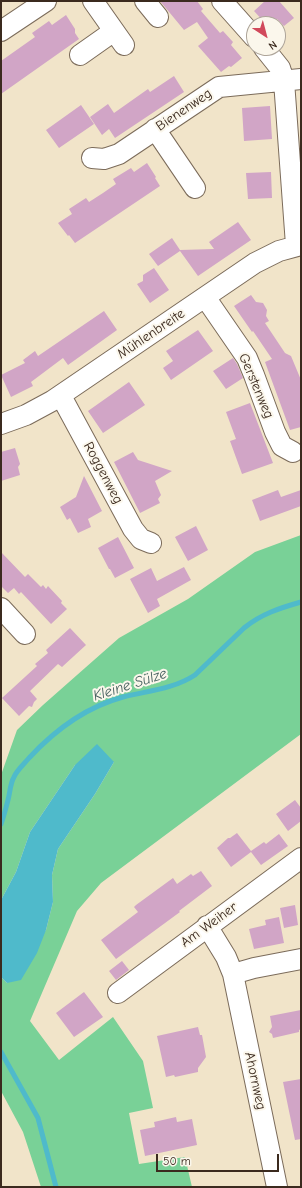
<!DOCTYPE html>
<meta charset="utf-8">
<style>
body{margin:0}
#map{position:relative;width:302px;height:1188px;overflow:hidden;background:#f1e4c9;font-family:"Comic Neue",sans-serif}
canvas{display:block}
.frame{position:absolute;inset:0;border:2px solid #3b2a1e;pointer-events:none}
.north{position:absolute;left:246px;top:16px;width:40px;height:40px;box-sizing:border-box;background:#fbf7ec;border:1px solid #aea59a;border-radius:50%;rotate:144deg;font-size:11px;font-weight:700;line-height:16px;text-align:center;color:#3b2a1e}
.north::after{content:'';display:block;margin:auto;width:14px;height:18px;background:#d1495b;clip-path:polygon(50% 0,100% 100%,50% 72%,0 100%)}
.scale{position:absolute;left:156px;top:1154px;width:123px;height:18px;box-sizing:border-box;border:2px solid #3b2a1e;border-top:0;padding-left:5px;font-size:12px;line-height:14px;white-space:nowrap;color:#3b2a1e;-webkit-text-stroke:3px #fbf7ec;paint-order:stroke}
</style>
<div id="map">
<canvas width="302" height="1188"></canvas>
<div class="frame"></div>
<div class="north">N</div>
<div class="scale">50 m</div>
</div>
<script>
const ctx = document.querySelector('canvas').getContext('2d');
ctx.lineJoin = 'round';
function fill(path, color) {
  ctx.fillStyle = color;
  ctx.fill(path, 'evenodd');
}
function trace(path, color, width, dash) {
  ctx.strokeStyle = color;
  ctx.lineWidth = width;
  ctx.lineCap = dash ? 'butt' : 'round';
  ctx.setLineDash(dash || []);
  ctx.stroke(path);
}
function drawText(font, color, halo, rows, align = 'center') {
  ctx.font = font + ' "Comic Neue",sans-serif';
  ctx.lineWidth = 4;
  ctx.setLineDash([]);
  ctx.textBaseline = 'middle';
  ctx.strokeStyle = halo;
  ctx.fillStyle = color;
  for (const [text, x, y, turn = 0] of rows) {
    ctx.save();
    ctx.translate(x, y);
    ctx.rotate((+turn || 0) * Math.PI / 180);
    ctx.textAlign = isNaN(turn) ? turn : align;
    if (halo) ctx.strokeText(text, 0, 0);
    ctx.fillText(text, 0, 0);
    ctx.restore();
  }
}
const green = new Path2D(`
 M301,535V734L101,883L77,911L30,1021L59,1060L113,1017L143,1061L153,1108L129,1113L139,1164L185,1157L192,1187H41L23,1132L1,1091V977L7,983L46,930L53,902L52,875L58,849L95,794L114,762L75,765L30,832L16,872L1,900V775L17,730L43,705L119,638L188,599L255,552Z`);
const water = new Path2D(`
 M97,744L114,762L95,794L58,849L52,875L53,902L46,930L37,953L21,980L7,983L1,977V900L16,872L30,832L75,765Z`);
const stream = new Path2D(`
 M1,824C4,816 6,808 8,800C10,793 10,784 14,777C17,770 24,764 29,758C54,731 86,707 123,697C147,691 174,689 195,675L244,628C261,614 280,608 301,602
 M1,1052L38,1118L56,1187`);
const building = new Path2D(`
 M160,1H197L203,9L201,11L220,33L223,31L233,42L231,45L242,58L231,67L229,66L221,72L198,46L208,38L197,22L184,30Z
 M265,1H279L294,18L284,26L277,19L271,24H266L254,11Z
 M66,15L75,29V33L79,39L1,94V61L35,37L32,33L49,21L52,25Z
 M174,76L184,92L115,138L109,129L102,135L90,117L108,104L114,113L148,89L150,92Z
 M81,105L94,124L59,148L46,130Z
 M270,106L272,139L244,141L242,108Z
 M147,163L156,177L155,178L160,186L75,243L69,235L68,236L58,223L72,214L69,209L86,198L89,202L103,193L116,184L113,179L131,168L134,172Z
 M271,172L272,198L248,199L246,173Z
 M238,222L251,240L198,276L180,251L158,266L149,254L172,238L180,250L214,249L209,242Z
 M154,268L169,290L150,303L137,284L143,281V275Z
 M251,295L256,302L263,303L267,310L266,316L269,321L265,323L285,353L291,356L301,380V427L290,430L265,362L272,359L253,331L252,332L234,306Z
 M104,311L117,330L68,365L63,358L31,382L33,386L11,397L1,375L25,363L23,360L35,351L38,356Z
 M198,330L213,351L171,380L163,368L173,361L166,351Z
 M233,358L237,364L243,378L226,389L213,371Z
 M129,382L145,405L103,433L88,411Z
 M250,403L273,463L242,474L230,441L236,439L226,412Z
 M15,448L20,464L18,467L20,475L1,481V452Z
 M133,452L138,460L172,471L155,481L161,495L158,499L160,503L140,513L114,462Z
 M84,476L102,511L88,519L91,527L78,533L70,518L67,520L60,507L76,497Z
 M278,490L281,497L301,490V506L260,521L252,500Z
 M196,526L208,550L188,561L175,537Z
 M118,537L134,568L115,578L110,569H109L98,548Z
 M1,552L25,577L28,574L41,587L43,585L46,589L48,586L62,601L61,603L67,609L51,624L21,592L19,594L14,588L8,593L1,586Z
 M184,567L191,580L157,599L160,606L148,613L130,579L151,568L157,581Z
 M70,628L86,645L62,667L58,664L30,691L37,699L34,702L32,707L29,706L19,716L2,698L37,666L35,664L48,653L46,650Z
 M295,800L301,808V821L288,831L276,814Z
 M237,833L251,851L264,842L266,844L279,834L288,846L261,865L251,852L231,867L217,848L228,838H230Z
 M201,871L212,886L179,911L180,912L116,959L101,940L138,912L134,907L136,905L173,878L177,884L191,874L193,876Z
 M295,905L298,925L284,928L280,908Z
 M279,917L284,943L254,949L249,929L266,925L265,920Z
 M122,961L129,970L116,980L109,971Z
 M84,992L103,1017L74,1037L56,1013Z
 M301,1010V1029L299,1030V1032L273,1038L272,1034L269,1032L272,1027L270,1016Z
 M198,1027L200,1035H202L206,1057L198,1068V1072L175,1077L174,1075L166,1077L157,1036Z
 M301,1079V1139L295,1140L283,1082Z
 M176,1117L177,1122L192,1119L197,1145L145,1156L140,1130L155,1127L154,1122Z`);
const minor = new Path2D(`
 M93,1L124,45
 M145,1L158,17
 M222,1L254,37
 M1,31L46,1
 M264,48L280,68L284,81L296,245
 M80,55L114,31
 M155,129L195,188
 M92,158L104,159L119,154L219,87L301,79
 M205,297L247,358L254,375L275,432L282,446L293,452
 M61,396L133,529L141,539L151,543
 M1,424L26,415L52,401L255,263L279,251L301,245
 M1,608L25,634
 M207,926L226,957L233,974
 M118,993L301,858
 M277,1187L233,974L254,968L301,959`);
const streetNames = [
 ["Bienenweg",184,110,-34],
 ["Mühlenbreite",151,334,-34],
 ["Gerstenweg",256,386,67],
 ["Roggenweg",103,473,62],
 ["Am Weiher",209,925,-36],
 ["Ahornweg",255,1081,78]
];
const waterNames = [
 ["Kleine Sülze",130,685,-18]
];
fill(green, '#79d197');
fill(water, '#4fbacb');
trace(stream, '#4fbacb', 5);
fill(building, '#d1a5c6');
trace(minor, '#7b6b5a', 22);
trace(minor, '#fff', 20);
drawText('14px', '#3b2a1e', '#fbf7ec', streetNames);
drawText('italic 15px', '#425c5b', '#fbf7ec', waterNames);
</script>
